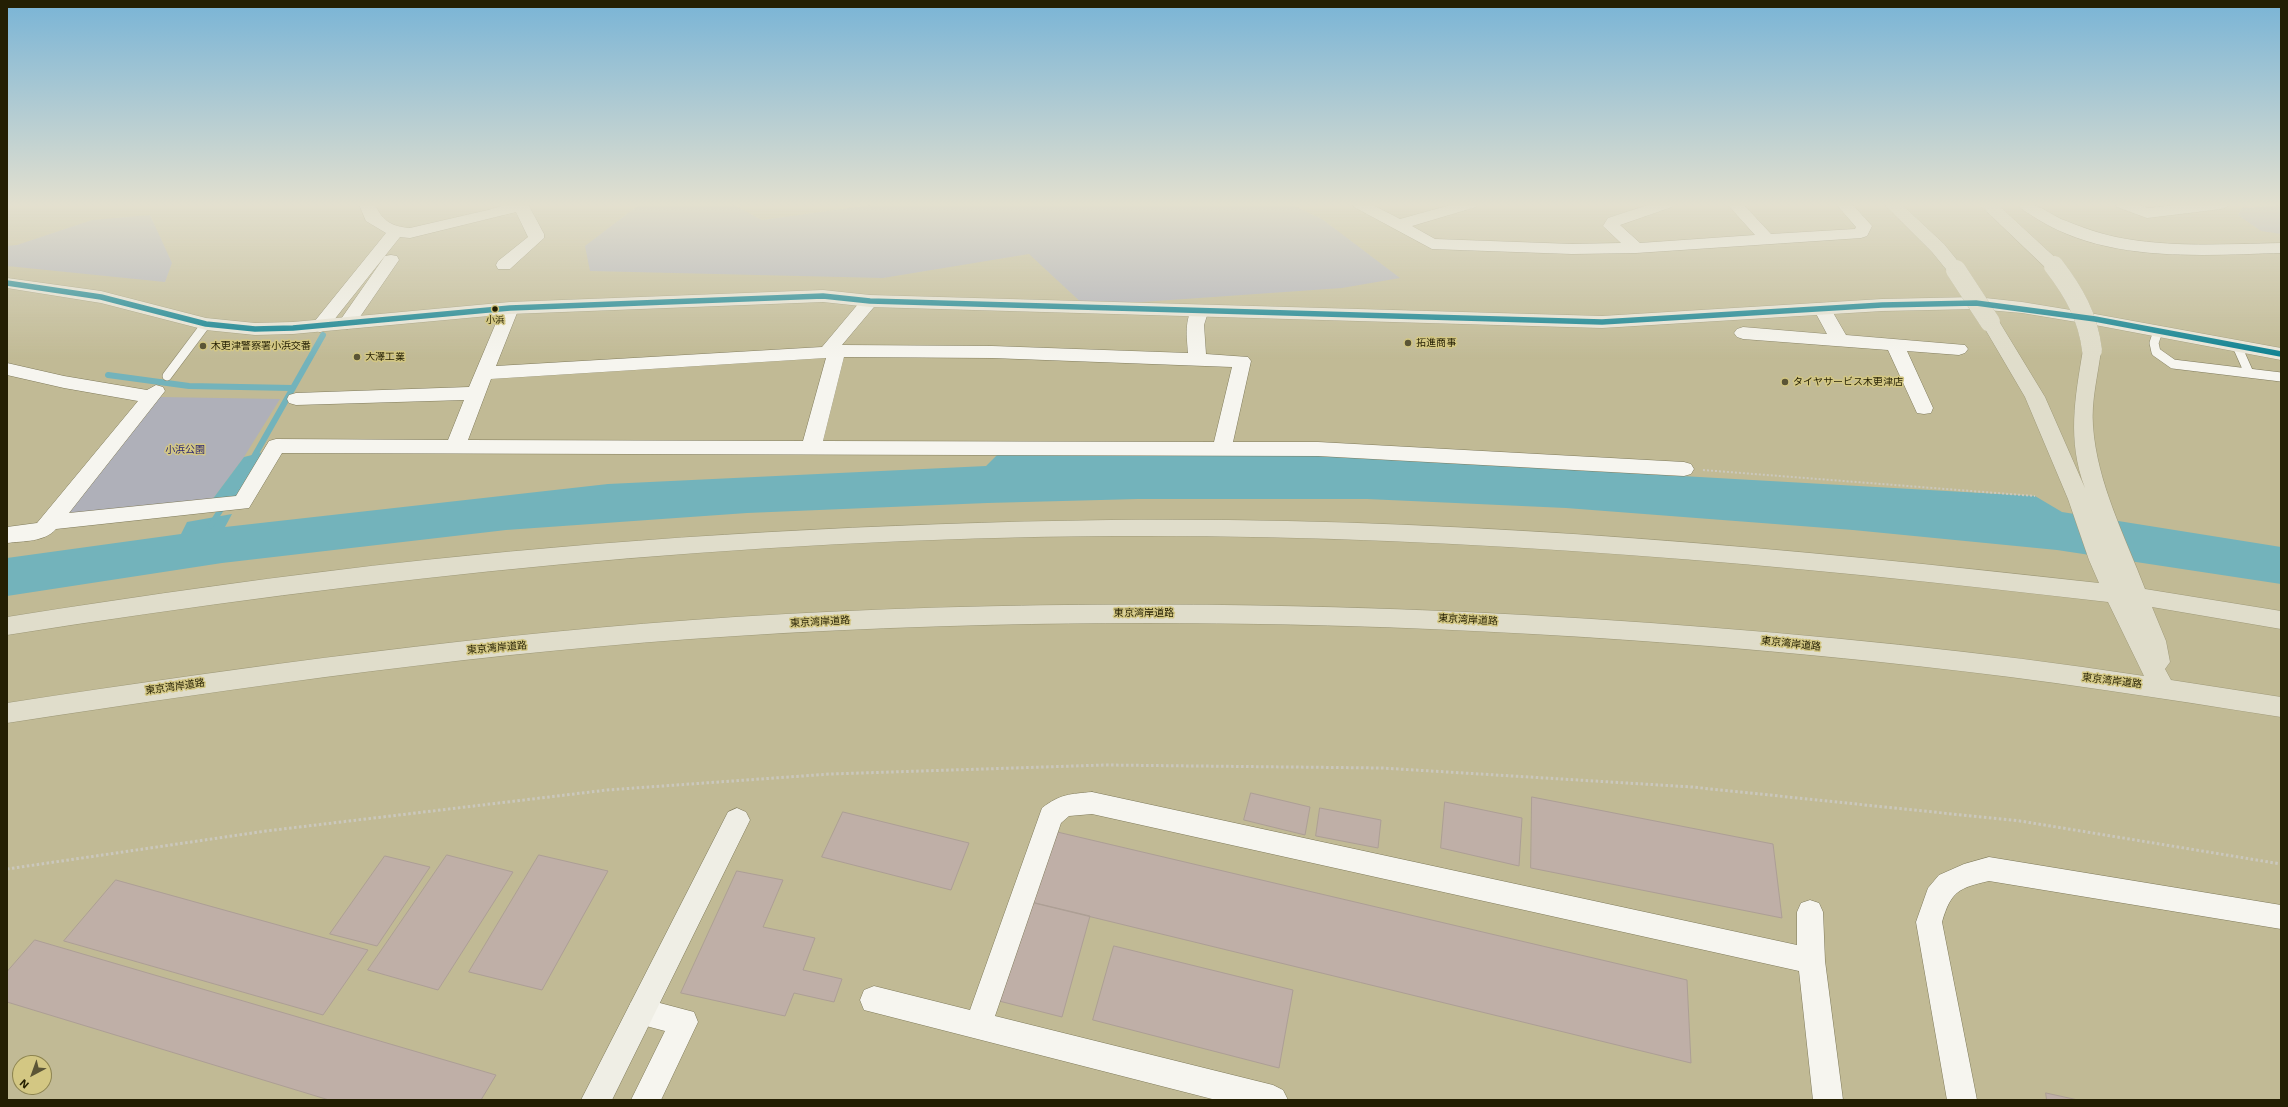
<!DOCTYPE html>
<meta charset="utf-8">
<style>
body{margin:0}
#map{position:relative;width:2288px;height:1107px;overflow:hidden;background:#c1ba95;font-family:"Work Sans",sans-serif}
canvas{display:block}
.frame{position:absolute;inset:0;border:8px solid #241f03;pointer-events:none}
.north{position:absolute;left:12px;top:1055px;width:40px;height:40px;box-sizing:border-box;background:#d3c783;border:1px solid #8d8450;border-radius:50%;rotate:221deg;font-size:11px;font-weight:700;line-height:16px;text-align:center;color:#241f03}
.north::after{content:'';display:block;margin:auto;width:14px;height:18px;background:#5b5536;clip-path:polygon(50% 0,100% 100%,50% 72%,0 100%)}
</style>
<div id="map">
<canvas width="2288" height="1107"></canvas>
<div class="frame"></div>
<div class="north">N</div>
</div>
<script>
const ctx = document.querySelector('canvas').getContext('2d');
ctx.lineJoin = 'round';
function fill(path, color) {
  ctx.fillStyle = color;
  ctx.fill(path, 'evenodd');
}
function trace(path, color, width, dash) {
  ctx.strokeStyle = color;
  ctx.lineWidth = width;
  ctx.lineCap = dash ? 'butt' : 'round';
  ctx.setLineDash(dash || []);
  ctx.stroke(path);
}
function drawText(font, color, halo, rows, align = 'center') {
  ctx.font = font + ' "Work Sans","Noto Sans JP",sans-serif';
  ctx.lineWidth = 3;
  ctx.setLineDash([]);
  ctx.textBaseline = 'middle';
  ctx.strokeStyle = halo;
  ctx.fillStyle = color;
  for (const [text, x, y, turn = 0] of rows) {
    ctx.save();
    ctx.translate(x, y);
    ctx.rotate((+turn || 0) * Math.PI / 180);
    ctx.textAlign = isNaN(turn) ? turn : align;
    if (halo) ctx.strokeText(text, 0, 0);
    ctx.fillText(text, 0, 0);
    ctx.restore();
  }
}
const green = new Path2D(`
 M640,204H732L762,220L878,204H1290L1322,219L1400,278L1342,288L1085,306L1029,254L883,278L590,271L585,246Z
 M2281,205V234L2261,231L2238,215L2242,208Z
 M150,215L172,263L165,282L7,266V246L17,245L92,220Z
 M160,397L280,399L244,457L212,500L69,515L71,509Z`);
const water = new Path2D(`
 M264,452L237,499L212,500L244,457Z
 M998,454L1311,455L2035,496L2062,512L2281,547V584L2057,550L1853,530L1566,508L1367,499H1138L987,503L747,513L506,530L222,563L7,596V558L181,534L187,522L232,514L225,527L608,484L986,466Z`);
const stream = new Path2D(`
 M108,375L189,386L292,388
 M251,462L323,335
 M211,525L225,503`);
const building = new Path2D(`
 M1251,793L1310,807L1305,835L1244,820Z
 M1532,797L1773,844L1782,918L1531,868Z
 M1445,802L1522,818L1519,866L1441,848Z
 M1320,808L1381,820L1378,848L1316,836Z
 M843,812L969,843L951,890L822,857Z
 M1053,831L1687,980L1691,1063L1030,902Z
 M447,855L513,872L438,990L368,970Z
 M539,855L608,871L542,990L469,972Z
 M385,856L430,867L377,946L330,934Z
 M737,871L783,880L763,927L815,938L803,970L842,979L834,1002L794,993L785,1016L681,993Z
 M116,880L368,950L323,1015L64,941Z
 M1027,901L1090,916L1062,1017L995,1000Z
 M35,940L496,1075L481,1100H329L7,1002V972Z
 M1114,946L1293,990L1279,1068L1093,1020Z
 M2046,1093L2078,1100H2047Z`);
const pathFar1 = new Path2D(`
 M1703,470L2035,496`);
const path = new Path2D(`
 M7,869L266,831L607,790L830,774L1105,765L1382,768L1692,787L2020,821L2281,864`);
const lane = new Path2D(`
 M2158,331L2154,343L2156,352L2173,364L2281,377
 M2237,346L2249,373
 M167,376L206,324`);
const street = new Path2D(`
 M359,204H375C381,220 392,227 410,228L488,210L508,204H530L529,206L544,234V238L510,269H498L496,265L498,261L528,237L516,212L410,238L400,237L326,330L320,332L314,330L311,326L314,322L386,233L366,221Z
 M1352,204H1371L1400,219L1454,204H1478L1476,207L1412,226L1435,239L1572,244L1621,243L1603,226L1608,218L1651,204H1674L1672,207L1620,225L1640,243L1755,235L1727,204H1743L1771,234L1855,229L1856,227L1836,204H1852L1872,226L1867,236L1861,238L1636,253L1572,254L1432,249L1354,207Z
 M2115,204H2137L2148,208L2184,204H2229L2227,207L2221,209L2147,218L2117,207Z
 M391,255L397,256L399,260L353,327L347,329L341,327L338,323L341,319L385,256Z
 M870,296L876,297L879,301L842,345L992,346L1188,353C1187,337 1184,320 1194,305H1206L1209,309L1204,325L1206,354L1248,357L1251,361L1233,442H1318L1684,462L1691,464L1694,469L1691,474L1684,476L1318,456L282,453L249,508L56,529C45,542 23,541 7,543V527L37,523L138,401L64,388L7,375V363L64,376L147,390L156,385L163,387L165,391L69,513L236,496L269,441L276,439L448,440L464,400L296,405L289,403L287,399L289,395L296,393L469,387L504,304H516L519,308L496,366L822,347L864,297ZM844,357L992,358L1232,367L1214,442L823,441ZM826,358L803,441L468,440L491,379Z
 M1822,303L1828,304L1846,335L1965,345L1968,349L1965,353L1959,355L1907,351L1933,408L1931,413L1924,414L1917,413L1888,350L1743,339L1737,337L1734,333L1737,329L1743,327L1827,334L1813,308L1816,304Z
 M1092,792L1797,945V912L1801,903L1810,900L1819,903L1823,912L1825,961L1843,1100H1813L1799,971L1092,814L1069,816L1061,823L995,1016L1273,1085L1283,1090L1288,1100H1216L864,1010L860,1000L864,990L874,986L970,1010L1042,808C1060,794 1070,794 1092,792Z
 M1989,857L2281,905V929L1989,881C1959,888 1951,891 1942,922L1977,1100H1947L1916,922L1928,888L1939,875L1964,864Z
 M641,998L694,1012L698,1022L661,1100H631L665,1031L631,1022L627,1012L631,1002Z`);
const secondary = new Path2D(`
 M2017,204C2038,202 2043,210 2061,219C2079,226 2097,233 2116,237C2170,248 2227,244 2281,243V253C2202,255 2110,263 2039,220C2032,215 2022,211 2017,204Z
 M737,808L746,812L750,820L612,1100H581L728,812Z`);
const primary = new Path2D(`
 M7,278L101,291L206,318L255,323L293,322L510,302L823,290L870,295L1602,316L1882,299L1976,297L2022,302L2095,314L2281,348V360L2095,325L2022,313L1976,309L1882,311L1602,328L870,307L823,302L510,314L293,334L255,335L206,330L101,303L7,288Z`);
const highway = new Path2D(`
 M1884,204H1901L1944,244L1965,270L1962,274H1950L1932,252Z
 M1979,204H1997L2060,262L2063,266L2060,270H2048Z
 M1990,316L1997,318L2045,397L2085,488C2067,441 2075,397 2083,350L2085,346L2092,344L2099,346L2101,350C2098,375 2091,401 2093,426C2097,483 2125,536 2145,589L2281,611V629L2152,607L2166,641L2170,662L2165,669L2171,680L2281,697V717C2160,698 2039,679 1917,666C1525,623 1130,611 736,636C492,651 249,686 7,723V703C249,666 491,633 735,617C1040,598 1347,601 1651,623C1816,635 1981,651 2144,676L2108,602C1778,563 1447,534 1114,536C743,538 374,577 7,635V617C146,595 285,575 425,560C653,536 881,523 1110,520C1441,516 1771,546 2099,583L2089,560L2068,499L2025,397L1981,322L1983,318Z`);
const highwayBridge = new Path2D(`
 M2054,266C2074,292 2088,317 2092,350
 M1956,270L1990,322`);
const bus1 = new Path2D(`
 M7,283L101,297L206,324L255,329L293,328L510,308L823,296L870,301L1602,322L1882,305L1976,303L2095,319L2281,354`);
const markers = [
 [495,309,3.5,"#241f03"],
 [1408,343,4,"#5b5536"],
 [203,346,4,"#5b5536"],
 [357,357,4,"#5b5536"],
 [1785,382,4,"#5b5536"]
];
const busNames = [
 ["小浜",495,320]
];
const poiNames = [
 ["拓進商事",1416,343],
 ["木更津警察署小浜交番",211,346],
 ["大澤工業",365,357],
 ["タイヤサービス木更津店",1793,382]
];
const parkNames = [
 ["小浜公園",185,450]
];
const streetNames = [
 ["東京湾岸道路",1144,613],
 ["東京湾岸道路",1468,620,3],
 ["東京湾岸道路",820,622,-3],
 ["東京湾岸道路",1791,644,6],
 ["東京湾岸道路",497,648,-5],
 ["東京湾岸道路",2112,681,7],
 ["東京湾岸道路",175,687,-8]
];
fill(green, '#afb0b9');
fill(water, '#73b3bb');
trace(stream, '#73b3bb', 6);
fill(building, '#bfafa7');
trace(building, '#ac9e95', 1);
trace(lane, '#7f7a5b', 10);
trace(street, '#7f7a5b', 1);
trace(secondary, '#7f7a5b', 1);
trace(primary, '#9e9979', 1);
trace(highway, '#9e9979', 1);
trace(pathFar1, '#cbc8bd', 2, [2, 2]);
trace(path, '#cbc8bd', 3, [2.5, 2.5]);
trace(lane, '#f6f5ef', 9);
fill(street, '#f6f5ef');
fill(secondary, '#efeee5');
fill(primary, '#e9e6d9');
fill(highway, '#e0ddcb');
trace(highwayBridge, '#9e9979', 20, []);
trace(highwayBridge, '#e0ddcb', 20);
trace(bus1, '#0b8091', 5.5);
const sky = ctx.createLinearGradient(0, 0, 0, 359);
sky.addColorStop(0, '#79b4d6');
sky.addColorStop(0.57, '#e3e0cf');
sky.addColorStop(1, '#e3e0cf00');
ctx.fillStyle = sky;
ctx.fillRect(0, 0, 2288, 359);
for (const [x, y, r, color] of markers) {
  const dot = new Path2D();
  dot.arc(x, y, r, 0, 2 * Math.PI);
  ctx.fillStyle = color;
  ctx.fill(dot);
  trace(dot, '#d3c783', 1.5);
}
drawText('9px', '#241f03', '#d3c783', busNames);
drawText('10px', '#241f03', '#d3c783', poiNames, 'left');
drawText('10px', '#2a2572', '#d3c783', parkNames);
drawText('10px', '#241f03', '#d3c783', streetNames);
</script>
